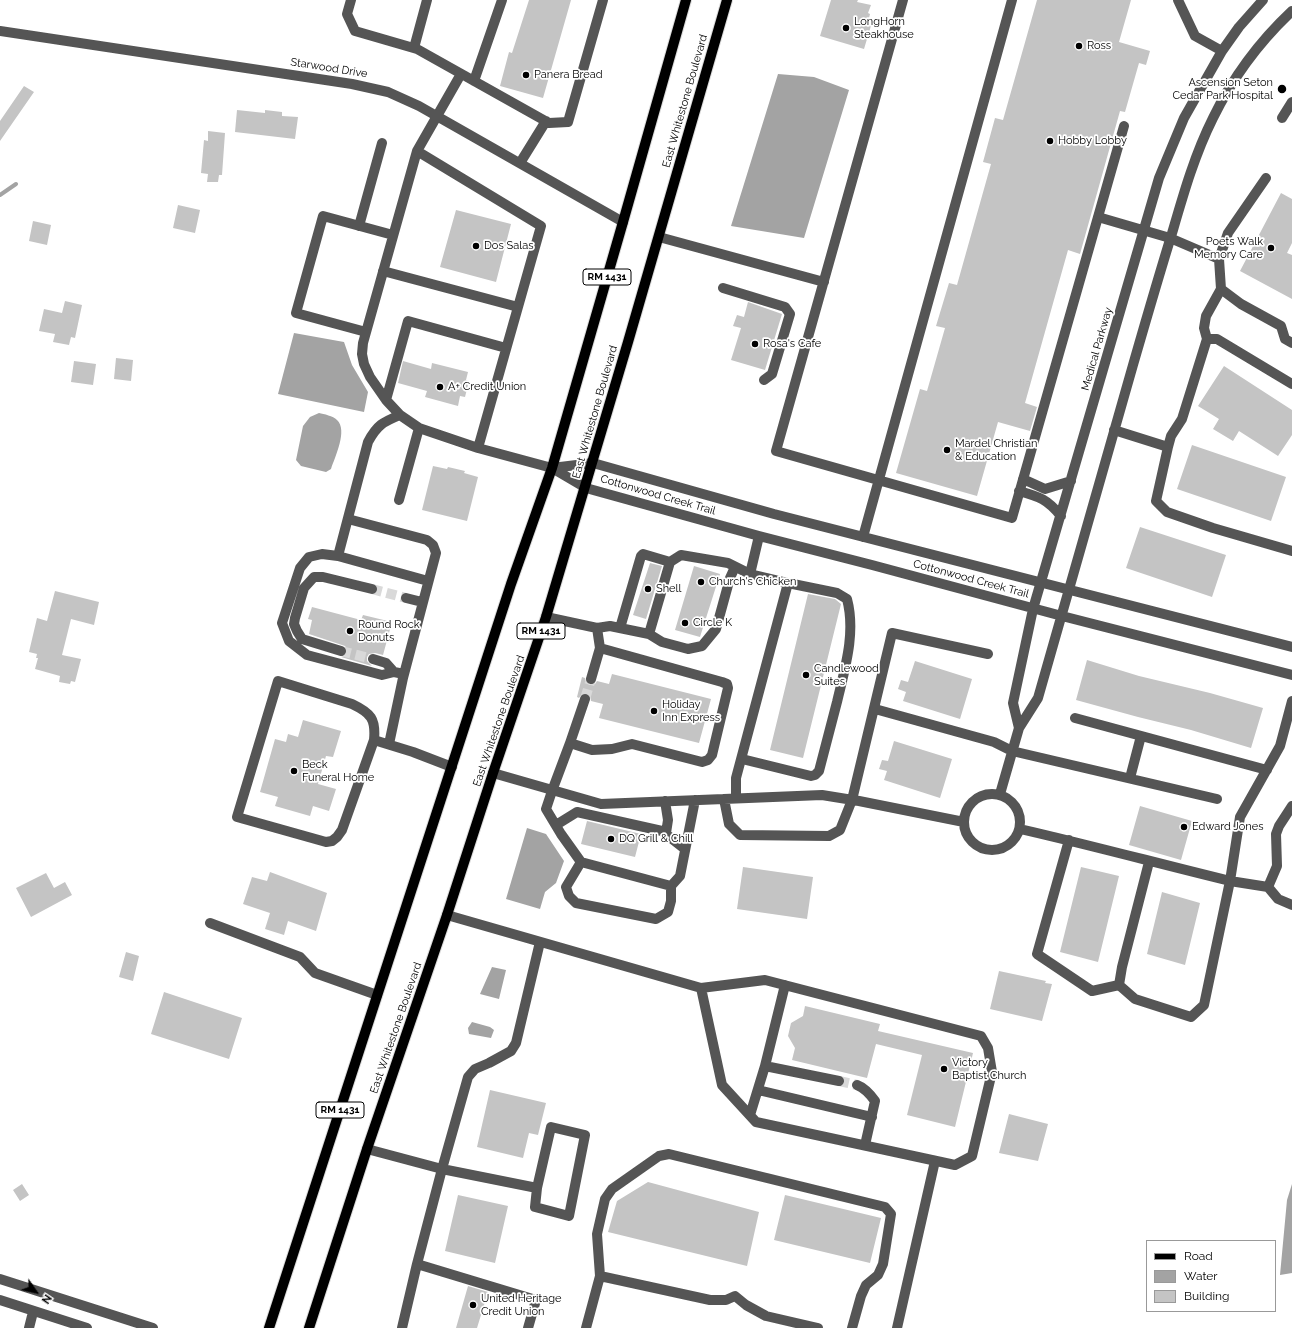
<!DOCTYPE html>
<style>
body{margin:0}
#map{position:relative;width:1292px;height:1328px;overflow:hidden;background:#fff;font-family:Raleway,sans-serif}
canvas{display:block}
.legend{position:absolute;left:1146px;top:1240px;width:130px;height:72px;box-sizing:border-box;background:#fff;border:1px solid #999;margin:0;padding:5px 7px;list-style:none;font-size:12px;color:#000}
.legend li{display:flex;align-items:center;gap:8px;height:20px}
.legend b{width:20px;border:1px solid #999}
.north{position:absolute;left:16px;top:1272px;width:40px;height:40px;-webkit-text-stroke:3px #fff;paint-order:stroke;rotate:124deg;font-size:11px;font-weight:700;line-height:16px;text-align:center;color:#000}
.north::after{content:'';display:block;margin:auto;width:14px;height:18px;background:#000;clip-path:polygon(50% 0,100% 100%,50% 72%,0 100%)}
</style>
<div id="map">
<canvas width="1292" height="1328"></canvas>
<ul class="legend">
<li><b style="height:5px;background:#000"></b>Road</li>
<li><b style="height:11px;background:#a3a3a3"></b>Water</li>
<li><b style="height:11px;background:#c4c4c4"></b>Building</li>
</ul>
<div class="north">N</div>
</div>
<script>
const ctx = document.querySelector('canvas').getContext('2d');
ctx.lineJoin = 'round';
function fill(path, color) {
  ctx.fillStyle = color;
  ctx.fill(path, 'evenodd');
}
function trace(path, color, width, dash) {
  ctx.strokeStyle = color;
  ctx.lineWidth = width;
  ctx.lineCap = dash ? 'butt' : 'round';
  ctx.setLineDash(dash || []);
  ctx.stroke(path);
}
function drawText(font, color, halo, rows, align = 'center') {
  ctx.font = font + ' Raleway,sans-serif';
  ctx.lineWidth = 3.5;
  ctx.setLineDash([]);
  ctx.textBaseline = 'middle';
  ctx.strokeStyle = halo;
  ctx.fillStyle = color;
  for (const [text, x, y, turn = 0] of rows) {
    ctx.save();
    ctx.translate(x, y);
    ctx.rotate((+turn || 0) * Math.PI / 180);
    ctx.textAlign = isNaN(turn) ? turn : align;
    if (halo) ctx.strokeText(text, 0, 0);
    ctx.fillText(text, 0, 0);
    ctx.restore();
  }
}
const water = new Path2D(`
 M778,74L814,77L849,90L804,238L731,226Z
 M294,333L344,342L352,365L368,392L364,412L278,394Z
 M319,413C324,414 333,416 337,420C348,430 335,457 331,469L326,472L301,466L296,460L303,426L310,417Z
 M527,828L546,834L564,861L556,883L545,892L540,909L506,899Z
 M492,967L506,970L499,999L480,994Z
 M472,1022L490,1027L494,1030L491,1038L469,1034L468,1028Z
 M1292,1184V1273L1280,1275L1287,1200Z`);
const stream = new Path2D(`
 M0,195L16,184`);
const building = new Path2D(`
 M529,0H571L543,98L500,86L509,52L512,53Z
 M831,0H858L857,2L871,5L868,13L870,14L869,18L873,19L864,49L820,36Z
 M1037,0H1131L1119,42L1150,51L1146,65L1139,63L1125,112L1120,111L1080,254L1068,250L1025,403L1037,407L1030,431L998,422L977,496L896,473L920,389L927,391L945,328L936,326L949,283L957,285L991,164L983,162L995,118L1003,120Z
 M24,86L34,92L0,141V121Z
 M237,110L265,113V110L282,112V116L298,117L295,139L235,132Z
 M208,131L225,133L222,175H219L218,182H207L208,174L201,173L204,140L208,141Z
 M1281,193L1292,199V243L1287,253L1292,255V299L1240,271Z
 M178,205L200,210L195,233L173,228Z
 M456,210L511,224L496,282L440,267Z
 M33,221L51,225L47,245L29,241Z
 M65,301L82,305L75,338L71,337L69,345L53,342L55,334L39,331L44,309L62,313Z
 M748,302L782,314L765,370L731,360L741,328L733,326L737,315L744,317Z
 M116,358L133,360L131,381L114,379Z
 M74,361L96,364L93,385L71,382Z
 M403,361L431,369L432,363L468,372L466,380L469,381L465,397L460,396L458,406L425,397L427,391L398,383Z
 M1224,366L1292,410V435L1278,456L1239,431L1233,441L1213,429L1219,419L1198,406Z
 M1192,445L1286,477L1271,521L1177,489Z
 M433,466L447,469L448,467L465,471L464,473L478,477L467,521L422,510Z
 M1140,527L1226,555L1212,597L1126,568Z
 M650,563L662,566L646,619L633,615Z
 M694,566L720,574L700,637L675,630Z
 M55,591L99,602L94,625L71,619L62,655L81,659L75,682L71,681L70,684L59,682L60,676L35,669L38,658H36L37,654L29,652L37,618L47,621Z
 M808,594L835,599L841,604L803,758L770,750Z
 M312,607L361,620L363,615L392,622L383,655L375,653L369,654L367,657V661L372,666L341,657L345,656L347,653V649L345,646L309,634L312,620L308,619Z
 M1087,660L1139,676L1210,693L1263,708L1251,748L1191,730L1138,717L1076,700Z
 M915,661L972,679L960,719L903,701L906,692L898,689L901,680L908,682Z
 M612,674L711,699L699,743L599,718L603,704L591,701L590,695L587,693H583L579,698L577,697L582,677L585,678L586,683L590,685L595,684L597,681L609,684Z
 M303,720L341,731L333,757L326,756L318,784L336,789L329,811L313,806L310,816L275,806L278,797L260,792L275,739L286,742L288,734L298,737Z
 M894,741L952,759L940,798L884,780L887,771L879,769L882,760L888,761Z
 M1140,806L1192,821L1181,860L1129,845Z
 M587,821L641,834L635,857L581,844Z
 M743,867L813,877L807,919L737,909Z
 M1081,867L1119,876L1098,962L1060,952Z
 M270,872L327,893L316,931L288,921L284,935L265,929L270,913L243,904L252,877L267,881Z
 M46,873L54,888L65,882L72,895L31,917L16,888Z
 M1162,892L1200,903L1185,965L1147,954Z
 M126,952L139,956L133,981L119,977Z
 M999,971L1046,981L1045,983L1052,984L1042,1021L990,1009Z
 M164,992L242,1018L229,1059L151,1034Z
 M805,1006L880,1024L878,1031L973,1053L955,1127L907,1115L922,1055L876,1044L867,1078L792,1060L795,1048L788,1036L791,1023L803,1016Z
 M490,1090L546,1103L538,1135L529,1133L523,1158L477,1147Z
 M1009,1114L1048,1124L1038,1161L999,1153Z
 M648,1182L759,1212L747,1266L608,1232L617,1201Z
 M22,1184L29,1195L20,1201L13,1190Z
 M458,1195L508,1206L495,1263L445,1251Z
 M785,1195L881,1218L870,1263L774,1240Z
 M468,1286L488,1292L477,1328H456Z`);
const minorTunnel = new Path2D(`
 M372,589L406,598
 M341,651L373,659
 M585,699L591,679
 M839,1081L857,1085`);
const minor = new Path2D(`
 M351,0L347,14L355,31L417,49L549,123L568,122L603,0
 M903,0L776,451L1012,518L1124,126
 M1178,0L1195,36L1222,51
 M0,31L352,84L388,92L419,106L623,222
 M414,48L427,0
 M461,74L417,151L363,343L362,354L364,364L370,377L386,400L400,415L419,428L478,448L552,468L586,488L759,536L872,565L1062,616L1292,675
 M474,81L502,0
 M1282,118L1292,102
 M417,151L541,226L478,448
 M520,163L546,121
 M1098,217L1170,238L1219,259L1221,289L1241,304L1281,326L1285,339L1292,343
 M359,226L382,143
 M659,237L824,282
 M1219,259L1228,233L1266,178
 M383,271L518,307
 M723,288L785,307L790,314L772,374L764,380
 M366,332L296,313L323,216L393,235
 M1207,339L1204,328L1206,316L1221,289
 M1292,384L1217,339H1207L1182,419L1171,436L1168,447L1156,501L1167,512L1213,528L1292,551
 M386,400L408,321L506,348
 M1114,430L1168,447
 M552,468L593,463L774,514L1292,647
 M1023,479L1045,489L1071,481
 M1019,491C1040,497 1047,499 1061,516
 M399,500L419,428
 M348,519L427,540L433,545L436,553L403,678L389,744
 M759,536L750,574L788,583
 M863,537L1012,0
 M338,556L368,442C377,425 383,422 400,415
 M406,598L422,602
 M546,617L597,628L610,626L649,634L662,642L688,649L702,646L716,629L730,578L735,567
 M597,628L600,648L722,682L727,684L728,688L712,755L708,760L702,762L632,744L612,749L592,750L570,743L552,791L546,809L561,834L581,862L671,886
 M620,628L641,556L643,554L670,562
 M649,634L670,562L681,555L728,563L750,574
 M341,651L302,639L297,631L294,624L295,618L304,588L314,577H323L372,589
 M373,659L386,663L394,672
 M404,674L394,672L382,675L307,655L289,641L282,623L300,568L309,557L322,554L338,556L428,581
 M591,679L600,648
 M278,681L352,704C371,713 376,719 374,740L342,830L337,837L332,841L326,842L237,817Z
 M875,709L994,742L1012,751L1217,799
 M1075,718L1267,770
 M1019,728L1013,703L1033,609L1159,178L1184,118L1222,51L1239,27L1263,0
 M374,740L413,752L452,767
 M570,743L585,699
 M493,773L601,804L822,795L859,801L964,822
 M1130,778L1141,736
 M964 822a28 28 0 1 1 56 0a28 28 0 1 1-56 0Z
 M1000,794L1019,728L1038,698C1070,587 1101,476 1133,365C1146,320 1159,275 1173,230C1184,192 1195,154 1213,118C1232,79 1260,41 1292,11
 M736,798V778L788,583L837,593L847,599C856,633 845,668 837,702C831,725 825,748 819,771L815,775L811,776L742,759
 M724,799L729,824L740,835L829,836L840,830L852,800L892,633L988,654
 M665,801L668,820L666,833
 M556,825L577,812L662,831L685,849
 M1020,829C1090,845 1160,864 1230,881L1240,817L1280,746L1292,701
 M1069,840L1037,954L1092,991L1119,985
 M581,862L566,887L569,896L576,903L656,919L668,912L671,901V886L680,876L695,800
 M1149,862L1122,967L1119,985L1135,999L1191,1017L1204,1005L1230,881L1268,887L1277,866L1276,834L1279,826L1292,806
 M1268,887L1278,899L1292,905
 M447,915L701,988L722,1085L756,1122L955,1165L972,1156L992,1072L988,1048L981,1036L765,980L701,988
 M210,923L300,957L315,973L377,995
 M785,985L765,1066L839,1081
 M857,1085C865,1088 870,1094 875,1101L865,1145
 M758,1090L872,1117
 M750,1115L765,1066
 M367,1149L442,1169L417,1264L402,1328
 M537,1188L535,1207L569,1216L585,1135L551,1127L537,1188L442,1169L468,1077L475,1069L489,1063L511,1051L516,1043L540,942
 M417,1264L536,1300L528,1328
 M600,1276L710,1300H726L735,1296L746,1305L766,1316L818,1328
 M0,1279L153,1328
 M0,1300L87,1328
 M29,1328L33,1312
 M586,1328L600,1276L597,1234L605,1199L612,1189L659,1156L669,1154L885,1207L891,1214L883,1264L878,1275L866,1285L861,1296L852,1328
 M897,1328L935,1161`);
const major = new Path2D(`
 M269,1328L511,584L552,468L623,222L686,0
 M309,1328L367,1149L447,915L493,773L546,617L628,342L727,0`);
const markers = [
 [846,28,4,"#000"],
 [1079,46,4,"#000"],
 [526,75,4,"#000"],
 [1282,89,5,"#000"],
 [1050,141,4,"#000"],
 [476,246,4,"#000"],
 [1271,248,4,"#000"],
 [755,344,4,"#000"],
 [440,387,4,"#000"],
 [947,450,4,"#000"],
 [701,582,4,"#000"],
 [648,589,4,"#000"],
 [685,623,4,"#000"],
 [350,631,4,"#000"],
 [806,675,4,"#000"],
 [654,711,4,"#000"],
 [294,771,4,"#000"],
 [1184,827,4,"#000"],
 [611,839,4,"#000"],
 [944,1069,4,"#000"],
 [473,1305,4,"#000"]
];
const shields = [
 [607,277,48],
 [541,631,48],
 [340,1110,48]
];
const shieldNames = [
 ["RM 1431",607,277],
 ["RM 1431",541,631],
 ["RM 1431",340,1110]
];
const poiNames = [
 ["LongHorn",854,22],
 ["Steakhouse",854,35],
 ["Ross",1087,46],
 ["Panera Bread",534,75],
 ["Ascension Seton",1273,83,"right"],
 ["Cedar Park Hospital",1273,96,"right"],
 ["Hobby Lobby",1058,141],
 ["Poets Walk",1263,242,"right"],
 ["Memory Care",1263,255,"right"],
 ["Dos Salas",484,246],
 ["Rosa's Cafe",763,344],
 ["A+ Credit Union",448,387],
 ["Mardel Christian",955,444],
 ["& Education",955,457],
 ["Church's Chicken",709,582],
 ["Shell",656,589],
 ["Circle K",693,623],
 ["Round Rock",358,625],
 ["Donuts",358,638],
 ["Candlewood",814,669],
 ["Suites",814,682],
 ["Holiday",662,705],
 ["Inn Express",662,718],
 ["Beck",302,765],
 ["Funeral Home",302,778],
 ["Edward Jones",1192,827],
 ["DQ Grill & Chill",619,839],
 ["Victory",952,1063],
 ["Baptist Church",952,1076],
 ["United Heritage",481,1299],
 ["Credit Union",481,1312]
];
const streetNames = [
 ["Starwood Drive",329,68,9],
 ["East Whitestone Boulevard",685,101,-74],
 ["Medical Parkway",1097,349,-74],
 ["East Whitestone Boulevard",595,412,-74],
 ["Cottonwood Creek Trail",658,495,16],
 ["Cottonwood Creek Trail",971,579,15],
 ["East Whitestone Boulevard",499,721,-71],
 ["East Whitestone Boulevard",396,1028,-71]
];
fill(water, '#a3a3a3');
trace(stream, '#a3a3a3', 4);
fill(building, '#c4c4c4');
trace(minorTunnel, '#d9d9d9', 10, [10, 5]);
trace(major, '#dbdbdb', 12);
trace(minor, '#555', 10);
trace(major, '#000', 10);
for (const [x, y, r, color] of markers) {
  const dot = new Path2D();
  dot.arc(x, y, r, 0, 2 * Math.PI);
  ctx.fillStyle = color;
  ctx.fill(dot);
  trace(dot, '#fff', 1.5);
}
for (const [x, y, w] of shields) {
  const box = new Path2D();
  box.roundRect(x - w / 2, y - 8, w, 16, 3);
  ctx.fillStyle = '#fff';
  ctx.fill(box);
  trace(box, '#000', 1);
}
drawText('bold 10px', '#000', null, shieldNames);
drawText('11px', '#000', '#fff', poiNames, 'left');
drawText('11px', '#000', '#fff', streetNames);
</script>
